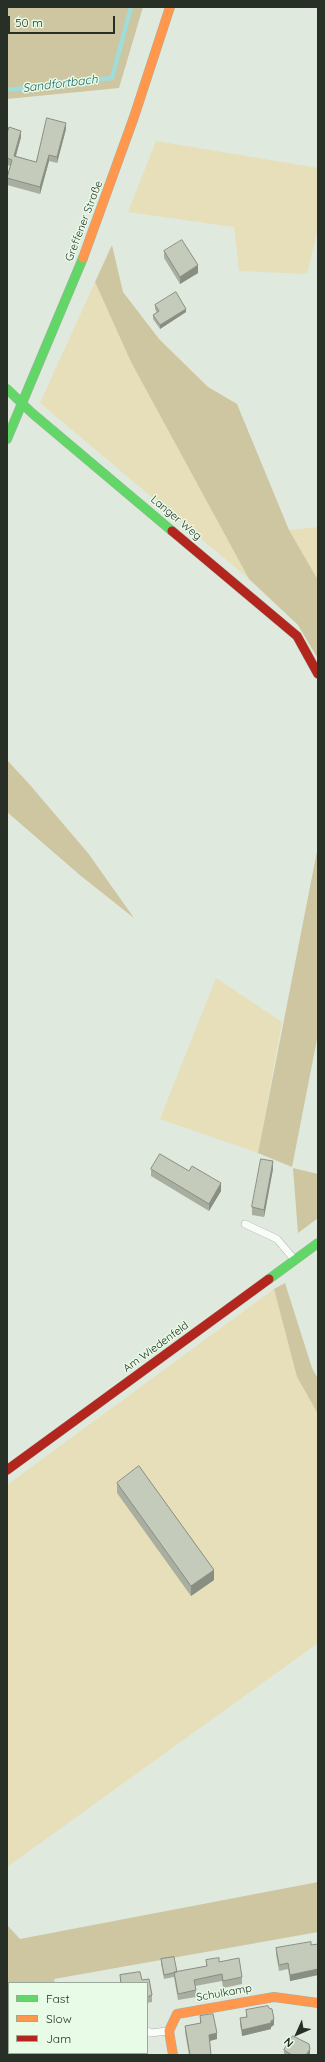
<!DOCTYPE html>
<meta charset="utf-8">
<style>
body{margin:0}
#map{position:relative;width:325px;height:2062px;overflow:hidden;background:#dfe9de;font-family:Quicksand,sans-serif}
canvas{display:block}
.frame{position:absolute;inset:0;border:8px solid #272f27;pointer-events:none}
.legend{position:absolute;left:8px;top:1982px;width:140px;height:72px;box-sizing:border-box;background:#e8fbe6;border:1px solid #9ba99a;margin:0;padding:5px 7px;list-style:none;font-size:12px;color:#272f27}
.legend li{display:flex;align-items:center;gap:8px;height:20px}
.legend b{width:20px;border:1px solid #9ba99a}
.north{position:absolute;left:277px;top:2014px;width:40px;height:40px;-webkit-text-stroke:3px #e8fbe6;paint-order:stroke;rotate:225deg;font-size:11px;font-weight:700;line-height:16px;text-align:center;color:#272f27}
.north::after{content:'';display:block;margin:auto;width:14px;height:18px;background:#272f27;clip-path:polygon(50% 0,100% 100%,50% 72%,0 100%)}
.scale{position:absolute;left:8px;top:16px;width:107px;height:18px;box-sizing:border-box;border:2px solid #272f27;border-top:0;padding-left:5px;font-size:12px;line-height:14px;white-space:nowrap;color:#272f27;-webkit-text-stroke:3px #e8fbe6;paint-order:stroke}
</style>
<div id="map">
<canvas width="325" height="2062"></canvas>
<div class="frame"></div>
<ul class="legend">
<li><b style="height:5px;background:#63d668"></b>Fast</li>
<li><b style="height:5px;background:#ff974d"></b>Slow</li>
<li><b style="height:5px;background:#b3261e"></b>Jam</li>
</ul>
<div class="north">N</div>
<div class="scale">50 m</div>
</div>
<script>
const ctx = document.querySelector('canvas').getContext('2d');
ctx.lineJoin = 'round';
function fill(path, color) {
  ctx.fillStyle = color;
  ctx.fill(path, 'evenodd');
}
function trace(path, color, width, dash) {
  ctx.strokeStyle = color;
  ctx.lineWidth = width;
  ctx.lineCap = dash ? 'butt' : 'round';
  ctx.setLineDash(dash || []);
  ctx.stroke(path);
}
function drawText(font, color, halo, rows, align = 'center') {
  ctx.font = font + ' Quicksand,sans-serif';
  ctx.lineWidth = 3;
  ctx.setLineDash([]);
  ctx.textBaseline = 'middle';
  ctx.strokeStyle = halo;
  ctx.fillStyle = color;
  for (const [text, x, y, turn = 0] of rows) {
    ctx.save();
    ctx.translate(x, y);
    ctx.rotate((+turn || 0) * Math.PI / 180);
    ctx.textAlign = isNaN(turn) ? turn : align;
    if (halo) ctx.strokeText(text, 0, 0);
    ctx.fillText(text, 0, 0);
    ctx.restore();
  }
}
const green = new Path2D(`
 M156,141L318,168V229L307,274L239,271L234,227L128,212Z
 M95,282L131,362L249,579L40,403Z
 M318,527V580L289,530Z
 M216,978L282,1022L258,1153L160,1119Z
 M274,1289L297,1377L318,1414V1643L7,1867V1485Z`);
const forest = new Path2D(`
 M7,7H143L119,88L7,99Z
 M112,245L123,292L159,339L208,387L237,404L289,530L318,580V659L298,625L249,579L131,362L95,282Z
 M7,760L30,785L88,853L134,918L81,876L7,812Z
 M318,846V1034L292,1167L258,1153Z
 M293,1168L318,1174V1218L298,1233Z
 M285,1283L312,1368L318,1379V1414L297,1377L274,1289Z
 M318,1882V1932L54,1979L55,1983H9V2016L7,2018V1925L20,1939Z`);
const stream = new Path2D(`
 M7,90L112,78L131,7`);
const lane = new Path2D(`
 M245,1224L277,1239L293,1258
 M147,2031L151,2033L167,2031`);
const street = new Path2D(`
 M7,2008L9,2012
 M45,2053L47,2055`);
const fast = new Path2D(`
 M7,389L32,413L172,531
 M7,439L83,258
 M269,1279L318,1243`);
const slow = new Path2D(`
 M83,258L134,117L170,7
 M173,2055L169,2031L177,2014L274,1997L318,2003`);
const jam = new Path2D(`
 M172,531L297,636L318,674
 M7,1470L269,1279`);
const wall = new Path2D(`
 M66,129L57,163L49,161L40,194L7,185V178L11,166L7,165V133L21,137L16,156L36,162Z
 M164,251L198,273L180,284L164,258Z
 M155,305L186,312L160,329L153,319V315L157,313L155,309Z
 M151,1169L221,1191L209,1211L151,1176Z
 M273,1169L264,1217L252,1215V1207Z
 M117,1483L214,1580L191,1596L117,1493Z
 M318,1944V1975L290,1981L288,1969L279,1971L276,1954V1948L311,1945Z
 M161,1959L177,1972L206,1967V1960L219,1962L242,1977V1984L223,1988L222,1981L195,1986L196,1990V1997L178,2000L174,1977L164,1979L161,1963Z
 M140,1972L142,1980L149,1979L152,1995V2002L147,2003V1983H120V1975Z
 M246,2010L274,2025L271,2027V2029L242,2036L240,2025V2018L246,2017Z
 M200,2016L217,2039L210,2041L211,2055H189L185,2032V2026L200,2023Z
 M284,2050L310,2055H284Z
 M98,2053H117L115,2055H100Z`);
const shadedWall = new Path2D(`
 M66,123V129L57,163V157Z
 M21,131V137L14,162V156Z
 M49,155V161L40,194V187Z
 M198,265V273L180,284V277Z
 M186,309V312L160,329V325Z
 M273,1161V1169L264,1217V1210Z
 M221,1183V1191L209,1211V1204Z
 M214,1570V1580L191,1596V1586Z
 M318,1969V1975L290,1981V1975Z
 M274,2019V2025L271,2027V2029L242,2036V2030L271,2021Z
 M217,2033V2039L209,2041V2035Z
 M310,2049V2055H306Z
 M111,2053H117L115,2055H108Z`);
const building = new Path2D(`
 M47,118L66,123L57,157L49,155L40,187L7,178L12,160L7,158V133L9,127L21,131L14,156L36,162Z
 M182,240L198,265L180,277L164,251Z
 M176,292L186,309L160,325L153,315L159,311L155,305Z
 M160,1154L189,1171L192,1166L221,1183L209,1204L151,1169Z
 M261,1159L273,1161L264,1210L252,1207Z
 M139,1466L214,1570L191,1586L117,1483Z
 M311,1942V1945L318,1944V1969L290,1975L288,1963L279,1965L276,1948Z
 M174,1957L177,1972L164,1975L161,1959Z
 M219,1958V1962L239,1958L242,1977L223,1981L222,1974L194,1980L196,1990L178,1994L174,1972L207,1966L206,1960Z
 M140,1972L142,1980L149,1979L152,1995L147,1997V1983H121L120,1975Z
 M268,2006L269,2008L272,2009L274,2019L271,2021V2023L242,2030L240,2018L247,2017L246,2010Z
 M213,2014L217,2033L209,2035L211,2055H190L185,2026L201,2023L200,2016Z
 M293,2036L309,2044L310,2049L306,2055H292L284,2050Z
 M104,2053H111L108,2055H106Z`);
const streetNames = [
 ["Greffener Straße",84,221,-69],
 ["Langer Weg",176,518,40],
 ["Am Wiedenfeld",156,1347,-36],
 ["Schulkamp",224,1993,-10]
];
const waterNames = [
 ["Sandfortbach",60,84,-7]
];
fill(green, '#e7dfba');
fill(forest, '#cec5a1');
trace(stream, '#a0dcd9', 4.5);
trace(lane, '#a8b0a7', 8);
trace(street, '#a8b0a7', 16);
trace(fast, '#a8b0a7', 10);
trace(slow, '#a8b0a7', 10);
trace(jam, '#a8b0a7', 10);
trace(lane, '#fafcfa', 7);
trace(street, '#fafcfa', 15);
trace(fast, '#63d668', 9);
trace(slow, '#ff974d', 9);
trace(jam, '#b3261e', 9);
fill(wall, '#a9afa0');
fill(shadedWall, '#898e82');
fill(building, '#c4cbba');
trace(building, '#898e82', 1);
drawText('11px', '#272f27', '#e8fbe6', streetNames);
drawText('italic 12px', '#1a5f60', '#e8fbe6', waterNames);
</script>
